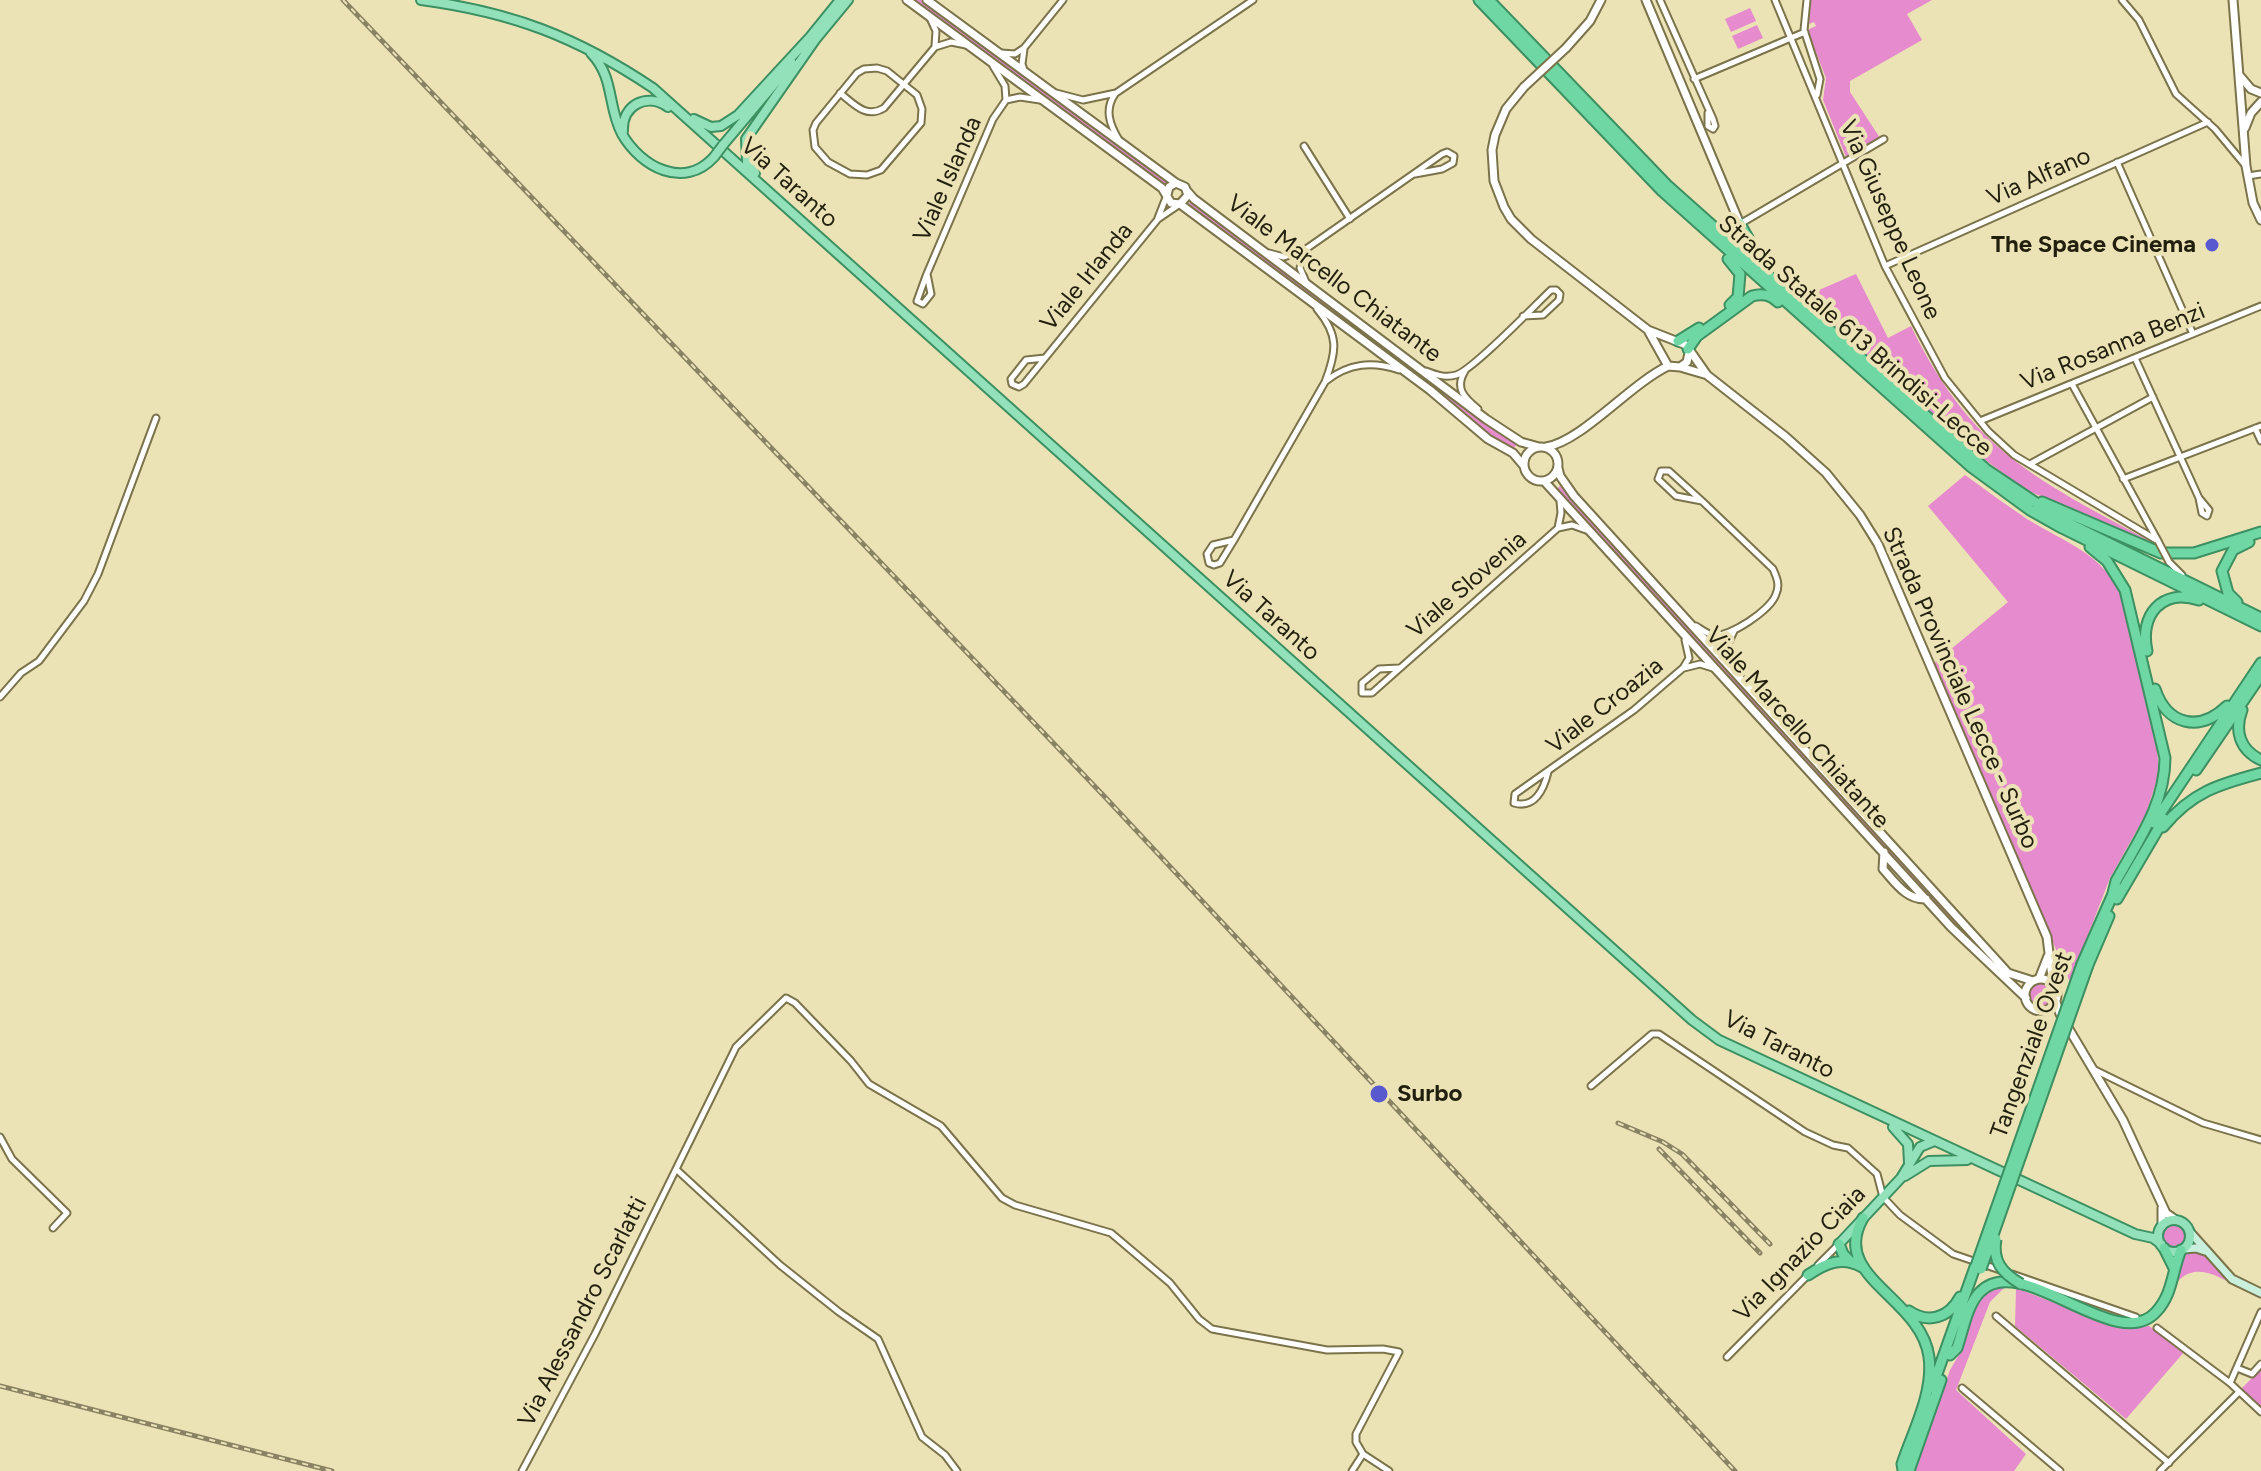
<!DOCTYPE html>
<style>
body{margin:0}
canvas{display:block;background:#ebe2b6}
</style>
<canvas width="2261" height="1471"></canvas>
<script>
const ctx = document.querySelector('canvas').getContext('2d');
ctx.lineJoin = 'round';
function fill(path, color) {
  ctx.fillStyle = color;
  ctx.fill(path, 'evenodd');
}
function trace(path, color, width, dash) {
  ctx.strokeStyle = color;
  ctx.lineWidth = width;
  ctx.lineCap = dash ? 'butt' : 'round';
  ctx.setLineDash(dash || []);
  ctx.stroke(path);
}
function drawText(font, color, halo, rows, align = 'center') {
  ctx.font = font + ' Figtree,sans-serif';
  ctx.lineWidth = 8;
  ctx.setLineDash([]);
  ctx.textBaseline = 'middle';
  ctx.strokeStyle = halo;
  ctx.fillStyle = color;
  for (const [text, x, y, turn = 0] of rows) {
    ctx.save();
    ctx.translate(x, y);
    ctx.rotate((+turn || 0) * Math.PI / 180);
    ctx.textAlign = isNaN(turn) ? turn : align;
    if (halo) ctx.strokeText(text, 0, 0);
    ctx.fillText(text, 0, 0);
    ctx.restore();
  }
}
const green = new Path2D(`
 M915,0H921L1167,182L1164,186Z
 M1811,0H1932L1907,14L1922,40L1850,81V92L1880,138L1846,157L1823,100L1826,78L1809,35V29L1816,26L1814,22L1809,24Z
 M1750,8L1756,21L1731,32L1725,19Z
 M1757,25L1763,38L1738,49L1732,36Z
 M1190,202L1517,444L1514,448L1490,436L1438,392L1188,205Z
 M1856,274L1888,338L1911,326C1932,370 1960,413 1997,446C2041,485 2102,515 2154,543L2026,490L1961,442L1809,302L1819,290Z
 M1965,475C1986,490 2006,505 2027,519C2066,543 2102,553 2123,597L2156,735L2159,773L2146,814L2110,878L2070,982L1933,664L2008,602L1928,506Z
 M1560,486L1999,967L1997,970L1557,489Z
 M2029 995a12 12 0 1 1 24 0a12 12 0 1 1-24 0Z
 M2163 1236a12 12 0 1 1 24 0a12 12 0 1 1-24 0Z
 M2188,1251C2209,1250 2218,1270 2231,1283C2213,1274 2195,1264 2178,1281C2181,1269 2176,1259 2188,1251Z
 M2007,1285L1990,1302L1956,1390L2026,1454L2014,1471H1915L1950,1370L1960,1353L1978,1302L1989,1288Z
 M2016,1288L2115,1326L2127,1329L2149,1326L2185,1351L2126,1419L2015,1326Z
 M2261,1369V1408L2241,1389Z`);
const minor = new Path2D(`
 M1660,0L1713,119L1715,126L1713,129L1708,126V113
 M1775,0L1885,266L1945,378L1988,431L2014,455L2158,541
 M1807,0L1804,30L1820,79L1817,95
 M2122,0L2139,20L2176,94L2215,129L2245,165
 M930,18L936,31L935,46
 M1024,49L1022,64L1024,70
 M1001,53L1015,54L1024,48L1063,0
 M877,68L887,71L917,95L922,109L921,123L881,170L867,175L850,174L828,162L815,147L813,130L816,123L857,73L864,69Z
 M1694,79L1805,32
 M840,93C854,104 866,119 884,108L935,47L951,42L966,45
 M1056,93L1083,100L1116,93L1253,0
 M1115,94C1104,110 1110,125 1119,140
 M1006,100L1020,97L1040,100
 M1304,146L1350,219
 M2117,162L2193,334
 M2248,176L2261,174
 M1158,218L1167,195
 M1740,224L1884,139
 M1306,250L1300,268L1306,282
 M1269,253L1284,257L1306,249L1442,154L1447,152L1454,156L1453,163L1442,169L1415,174
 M1885,266L2208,122
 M927,274L931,294L923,304L917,301L926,276L993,119L1006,100L1005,86L993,66
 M1045,358L1026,360L1011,379L1012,384L1019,387L1024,384L1158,219L1180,204
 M2135,358L2199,498L2202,513L2207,516L2209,510L2199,498
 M1426,371C1436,375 1445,378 1456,375C1473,370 1534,306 1551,290H1556L1560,294L1559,300L1543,315L1523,316
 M1465,371C1454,389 1465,398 1478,409
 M1326,381C1349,363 1372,361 1399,370
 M2072,384L2158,541
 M1980,421L2261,306
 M2255,428L2261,441
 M2030,464L2153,397
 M1661,471H1669L1702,501L1676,496L1658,479Z
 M2123,479L2261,426
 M1560,501L1561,513L1558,528L1572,525L1586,530
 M1234,540L1213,545L1207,554L1209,563L1214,565L1220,563L1234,540L1325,382C1337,351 1339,335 1317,309
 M2169,562L2182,575
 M1696,626C1701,629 1707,634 1713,635C1729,638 1771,610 1776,594C1780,585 1777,578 1773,569L1702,501
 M1734,631L1727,646L1735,670
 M1399,668L1379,669L1362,683V693H1372L1558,528
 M1684,668L1700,664L1713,668
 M0,697L21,673L39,661L84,601L98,574L156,418
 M1548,772C1544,789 1535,809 1514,803L1515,794L1634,710L1683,668L1689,658L1685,640
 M2095,1070L2203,1123L2261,1140
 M1591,1086L1652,1034H1659L1805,1132L1833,1145L1848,1148L1877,1174L1883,1197L1900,1215L1953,1254L2003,1271
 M0,1137L12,1159L67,1213L53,1228
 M677,1170L780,1265L839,1312L878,1339L922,1437L945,1455L957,1471
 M1818,1265L1839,1244
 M2012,1274L2136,1317
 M1996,1316L2169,1463
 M2157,1328L2230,1383L2261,1412
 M1727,1357L1808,1275
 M2237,1368L2252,1374L2261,1364
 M2230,1383L2261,1312
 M1962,1388L2060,1471
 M1363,1454L1389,1471
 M522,1471L595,1334L736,1047L786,998L795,1003L851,1061L869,1084L941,1126L1002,1198L1015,1205L1111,1233L1170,1283L1199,1319L1212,1329L1327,1350L1383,1349L1399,1352L1356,1434V1442L1363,1454L1352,1471
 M2160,1471L2239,1392`);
const tertiary = new Path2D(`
 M907,0L1162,188L1171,203L1180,204L1188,195L1185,187L1176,183L1169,187L1167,195
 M927,0L1176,183
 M1646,0L1740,224
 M2233,0L2246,166L2253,203L2261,220
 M1566,48L1590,21L1601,0
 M2240,76L2251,89L2261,93
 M1524,87L1506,109L1495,135L1492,150L1494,181L1504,207L1511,219L1531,239L1648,330L1686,345L1707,375L1786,437L1826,473L1860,515L1878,544L2047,937L2053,985
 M2245,128L2251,113L2261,102
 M1187,191L1194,199L1486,419L1521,442L1539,447
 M1180,204L1430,390L1488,439L1513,453L1524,466
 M1649,332L1668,366L1680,367L1687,362L1689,353
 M1680,367L1704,374
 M1546,447C1582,441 1629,385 1668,366
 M1524 464a17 17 0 1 1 34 0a17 17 0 1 1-34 0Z
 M1558,468L1560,476L1574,496L1999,963L2008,973L2033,981
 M1544,481L1951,927L2026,998
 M1884,852L1883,869C1895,882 1906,900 1926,899
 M2039,979L2048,956
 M2025 995a16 16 0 1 1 32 0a16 16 0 1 1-32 0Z
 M2056,1002L2060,1014L2123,1120L2166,1213L2176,1220
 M2162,1226V1208`);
const secondary = new Path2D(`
 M2190,1232L2232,1279L2261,1293
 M2184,1249L2196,1248L2205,1251`);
const primary = new Path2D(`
 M421,0C512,12 577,37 653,88L1692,1020L1719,1040L2135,1234L2153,1238L2161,1244
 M591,53C615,78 607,106 622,134C641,167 684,190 714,157
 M694,119L711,127L721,126L738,115L810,37L840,0
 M623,131C622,105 647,92 668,107
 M723,145L792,63
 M755,173L747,162L746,139L815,40L848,0
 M1893,1127L1908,1144L1909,1163
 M1905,1176L1929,1161L1967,1160
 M2158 1236a16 16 0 1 1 32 0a16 16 0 1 1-32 0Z
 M1839,1244L1901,1178L1920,1147L1932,1142`);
const trunk = new Path2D(`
 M1479,0L1662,191L1970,466L2030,510L2062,528L2261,626
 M1489,0L1667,185L1987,470L2060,519L2261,618
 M1740,224L1766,269
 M1728,259L1740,274L1738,297L1730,305
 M1678,341L1699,328
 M1688,349L1697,336L1752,296C1763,293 1770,295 1778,302
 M2042,502L2161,553H2194L2261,532
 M2090,547L2107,561L2125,590L2165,758C2165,804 2138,841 2116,881L2113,893
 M2237,602L2228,593L2222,571L2233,550L2249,542
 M2147,651C2139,615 2162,588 2199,600
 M2155,689C2167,725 2199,733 2227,706
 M2242,710C2234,731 2240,750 2261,760
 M2196,770L2261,675
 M2154,823L2261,663
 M2163,827C2192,792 2219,784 2261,773
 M2117,899L2164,819
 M2082,964L2116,887
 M2088,965L2109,916
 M1863,1218C1829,1277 1921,1297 1929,1357C1934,1392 1913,1431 1902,1464L1903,1470
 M1839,1244L1843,1254L1851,1262
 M2164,1248L2174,1268
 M1808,1275C1826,1263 1842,1256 1862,1267
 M1909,1311C1928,1324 1949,1318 1960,1297
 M1950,1355L1957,1348C1963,1331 1967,1305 1980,1292C2021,1249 2116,1356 2156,1312C2173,1294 2172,1271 2181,1250
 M1932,1388L1975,1267
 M1909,1471L1941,1380`);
const rail = new Path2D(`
 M343,0L1104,796L1735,1471
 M1618,1123L1663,1142L1682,1154L1770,1244
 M1659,1149L1760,1253
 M0,1386L332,1471`);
const minorBridge = new Path2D(`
 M2158,541L2169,562`);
const tertiaryBridge = new Path2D(`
 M1524,87L1566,48`);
const primaryBridge = new Path2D(`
 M714,157L723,145`);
const trunkBridge = new Path2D(`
 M1996,1239C1992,1261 2002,1273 2021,1284
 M1976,1266L2082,964
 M1981,1269L2088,965`);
const markers = [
 [2212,245,8,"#5858cf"],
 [1379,1094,10,"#5858cf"]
];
const streetNames = [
 ["Via Alfano",2039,177,-24],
 ["Viale Islanda",948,179,-66],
 ["Via Taranto",789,183,42],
 ["Via Giuseppe Leone",1890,220,66],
 ["Viale Irlanda",1087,277,-51],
 ["Viale Marcello Chiatante",1334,279,37],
 ["Strada Statale 613 Brindisi-Lecce",1855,336,41],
 ["Via Rosanna Benzi",2113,347,-22],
 ["Viale Slovenia",1467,585,-41],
 ["Via Taranto",1271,616,42],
 ["Strada Provinciale Lecce - Surbo",1960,688,66],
 ["Viale Croazia",1605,706,-38],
 ["Viale Marcello Chiatante",1797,728,48],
 ["Via Taranto",1779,1045,27],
 ["Tangenziale Ovest",2032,1045,-70],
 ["Via Ignazio Ciaia",1800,1254,-46],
 ["Via Alessandro Scarlatti",583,1312,-63]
];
const poiNames = [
 ["The Space Cinema",2196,245],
 ["Surbo",1397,1094,"left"]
];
fill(green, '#e68bcd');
trace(minor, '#7b734a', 9);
trace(tertiary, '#7b734a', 11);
trace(secondary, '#7b734a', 11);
trace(primary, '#3c9061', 12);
trace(trunk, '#3c9061', 13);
trace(minor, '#fff', 5);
trace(tertiary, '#fff', 7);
trace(secondary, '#c9f0dd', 7);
trace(primary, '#92e1bb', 8);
trace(trunk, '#6ed7a4', 9);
trace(rail, '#898364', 5);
trace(rail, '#ebe2b6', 2, [6]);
trace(minorBridge, '#7b734a', 9, []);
trace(tertiaryBridge, '#7b734a', 11, []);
trace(primaryBridge, '#3c9061', 12, []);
trace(trunkBridge, '#3c9061', 13, []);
trace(minorBridge, '#fff', 5);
trace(tertiaryBridge, '#fff', 7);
trace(primaryBridge, '#92e1bb', 8);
trace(trunkBridge, '#6ed7a4', 9);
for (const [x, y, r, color] of markers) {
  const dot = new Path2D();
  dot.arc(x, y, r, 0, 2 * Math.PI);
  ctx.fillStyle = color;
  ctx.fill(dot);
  trace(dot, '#ebe2b6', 3);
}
drawText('24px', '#221f0e', '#ebe2b6', streetNames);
drawText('bold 24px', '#221f0e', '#ebe2b6', poiNames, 'right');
</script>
